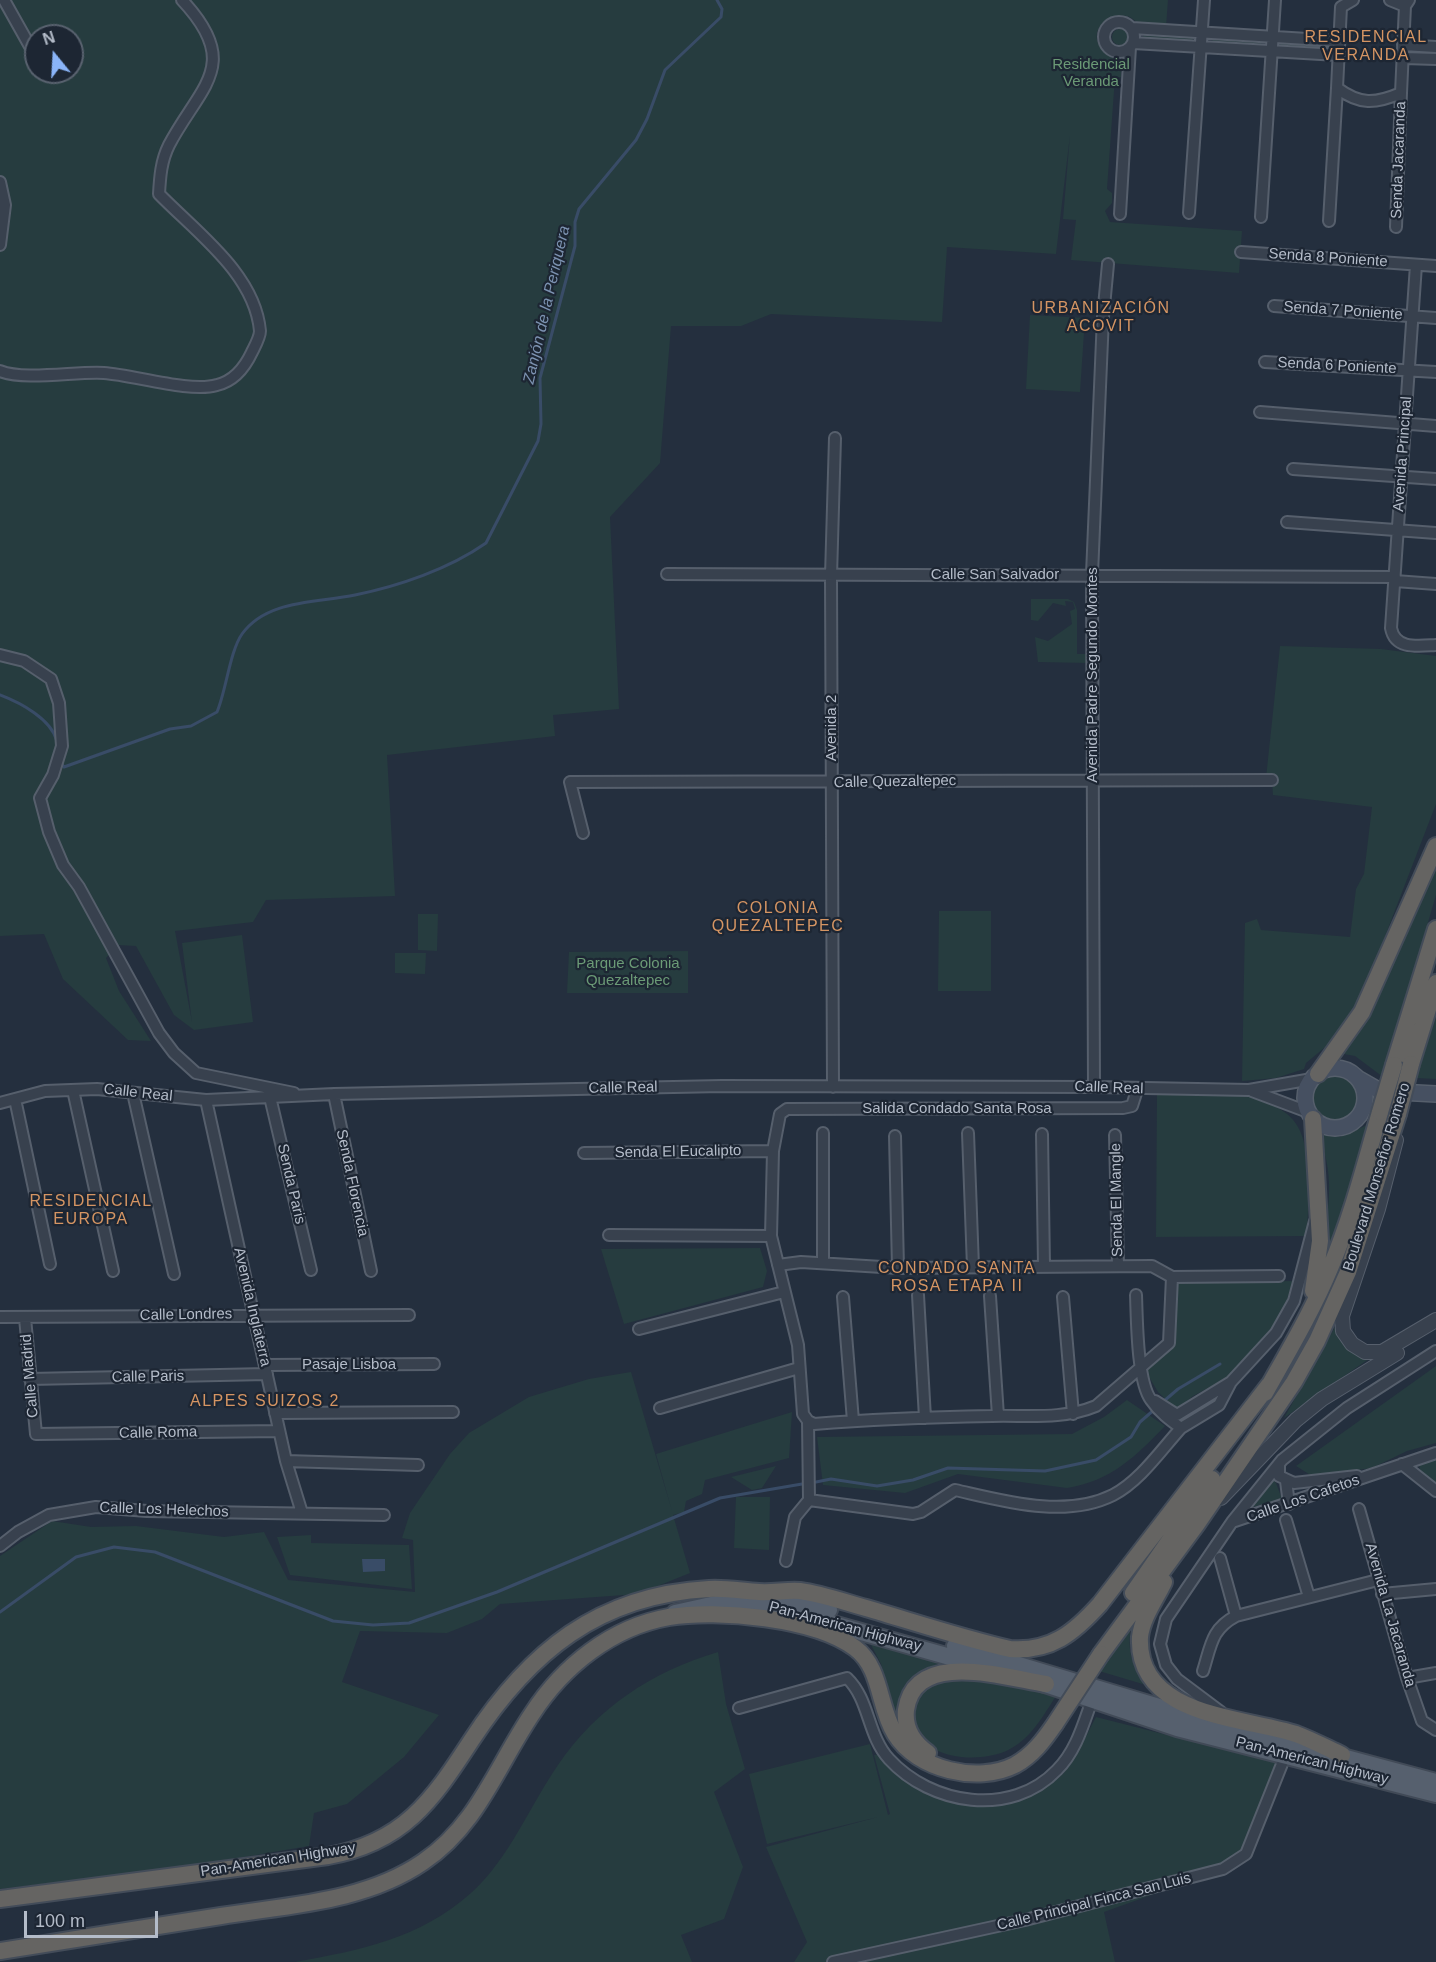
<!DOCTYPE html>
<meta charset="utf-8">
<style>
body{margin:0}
#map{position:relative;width:1436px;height:1962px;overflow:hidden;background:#242f3e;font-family:Arial,sans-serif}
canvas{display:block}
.north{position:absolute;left:24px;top:24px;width:60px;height:60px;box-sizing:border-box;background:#1d2633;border:2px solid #59626f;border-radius:50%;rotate:342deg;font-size:16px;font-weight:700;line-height:24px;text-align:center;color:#b4bcc9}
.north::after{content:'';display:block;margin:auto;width:21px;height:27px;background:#8ab4f8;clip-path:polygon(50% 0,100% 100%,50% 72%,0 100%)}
.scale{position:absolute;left:24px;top:1911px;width:134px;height:27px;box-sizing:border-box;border:3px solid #b4bcc9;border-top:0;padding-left:8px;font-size:18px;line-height:21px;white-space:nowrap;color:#b4bcc9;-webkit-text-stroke:4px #1d2633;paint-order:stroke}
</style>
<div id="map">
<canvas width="1436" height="1962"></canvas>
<div class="north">N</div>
<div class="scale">100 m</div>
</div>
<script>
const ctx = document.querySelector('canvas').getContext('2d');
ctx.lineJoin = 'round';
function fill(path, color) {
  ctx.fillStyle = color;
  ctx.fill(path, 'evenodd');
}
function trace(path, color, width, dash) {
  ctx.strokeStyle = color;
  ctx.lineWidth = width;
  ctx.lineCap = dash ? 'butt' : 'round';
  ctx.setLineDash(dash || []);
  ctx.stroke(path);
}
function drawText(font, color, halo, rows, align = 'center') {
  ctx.font = font + ' Arial,sans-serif';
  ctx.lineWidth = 4.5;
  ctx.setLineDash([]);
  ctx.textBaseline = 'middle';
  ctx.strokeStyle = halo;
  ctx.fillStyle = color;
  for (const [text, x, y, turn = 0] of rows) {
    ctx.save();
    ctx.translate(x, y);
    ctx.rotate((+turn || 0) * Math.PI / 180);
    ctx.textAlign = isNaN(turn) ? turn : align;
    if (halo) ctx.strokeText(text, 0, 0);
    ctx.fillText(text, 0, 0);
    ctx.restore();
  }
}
const green = new Path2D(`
 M0,0H1168L1166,27C1159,27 1148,28 1142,26C1136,23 1133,17 1126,16C1109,14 1089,28 1100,47C1104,55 1115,58 1122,64L1121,77H1115L1107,189L1112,193V203L1105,211L1110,222L1242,231L1239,273L1071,260L1076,220L1063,219L1070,135L1056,254L947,247L942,322L771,314L741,326H671L660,463L610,517L619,709L553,715L555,736L387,755L395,896L266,900L253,922L175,931L192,1022L182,943L242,935L253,1022L194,1030L174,1015L136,946L118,945L106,958L119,991L151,1041L128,1040L63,979L44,934L0,936ZM36,36H72V72H36Z
 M1112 37a8 8 0 1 1 16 0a8 8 0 1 1-16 0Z
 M1144,33L1193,36L1192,43L1143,40Z
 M1213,38L1261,41V48L1212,45Z
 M1281,42L1329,45V52L1280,49Z
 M1030,315L1085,318L1080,392L1026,389Z
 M1031,599H1068L1074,602L1077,610V654H1088V663L1038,662L1035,637L1048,641L1072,624L1070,611L1075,609L1073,602L1065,601L1066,606L1053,603L1038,621L1031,620Z
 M1280,646L1381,649L1436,656V804L1357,1009L1329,1044L1306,1063L1304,1069L1276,1078L1242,1081L1245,923L1257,919L1261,930L1350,937L1356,889L1364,874L1372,807L1273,795L1272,780L1266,778Z
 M1436,859V895L1383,1077L1355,1056L1338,1053Z
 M939,911H991V991H938Z
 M418,914H438L437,951L418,950Z
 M688,951V993H567L569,952Z
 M395,953H426L425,974L395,973Z
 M1436,1017V1079L1416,1078Z
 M1310 1098a26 26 0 1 1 52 0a26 26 0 1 1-52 0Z
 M1246,1092C1261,1100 1283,1107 1294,1121C1314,1145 1308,1205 1307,1236L1156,1237L1157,1093Z
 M1367,1125L1328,1258C1321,1237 1329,1214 1329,1193C1330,1170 1325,1151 1317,1130L1340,1137Z
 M760,1248L767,1271L763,1287L624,1324L601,1249Z
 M1299,1281L1274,1330L1257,1350L1229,1377L1193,1396L1177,1410L1158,1392L1145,1370L1175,1344L1176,1282Z
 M1335,1327C1342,1348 1354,1351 1373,1356L1284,1418Z
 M1436,1366V1443L1407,1451L1372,1468L1312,1476L1296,1466Z
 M631,1372L672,1511L656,1454L792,1412L789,1458L705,1480L702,1494L686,1501L684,1512L673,1515L690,1573L638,1594L500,1604L482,1619L447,1633L360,1631L342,1682L439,1715L404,1757L347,1804L314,1813L309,1846L185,1867L0,1889V1556L52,1521L91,1527L136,1526L224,1537L264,1532L288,1580L415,1592L413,1540L402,1538L410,1513L450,1454L469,1433L529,1397L589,1379Z
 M1127,1400L1165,1426C1135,1457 1111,1481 1067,1488L958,1474L905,1493L823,1485L817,1437L1072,1434L1104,1417Z
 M1436,1455V1485L1421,1474L1419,1464Z
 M776,1466L762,1488L752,1490L731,1477Z
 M1272,1479L1276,1483L1282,1499L1249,1508Z
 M736,1497H770L769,1550L734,1548Z
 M311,1535V1543L409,1545L412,1589L290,1575L277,1537Z
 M1132,1618C1128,1645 1127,1663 1148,1682L1146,1685L1099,1671Z
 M869,1641L942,1662C918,1672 896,1688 899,1717L896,1719L881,1664Z
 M718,1652L726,1704L745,1769L714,1792L743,1867L724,1919L681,1935L692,1962H295C361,1950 419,1939 471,1893C509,1859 529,1807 558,1765C597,1708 651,1672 718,1652Z
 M939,1678L993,1681L1014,1688H1040L1058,1693C1046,1711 1034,1734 1015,1746C987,1766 916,1762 913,1718C912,1710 913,1703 918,1696C923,1689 932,1684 939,1678Z
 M1096,1717L1262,1759L1279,1761L1254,1848L1230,1871L1193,1880L1104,1912L1115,1962H794L807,1942L766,1847L878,1817L767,1844L749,1774L870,1744L888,1815L890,1814L874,1755H879C921,1792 971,1816 1025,1796C1040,1791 1057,1782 1067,1769C1078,1753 1087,1734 1096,1717Z`);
const water = new Path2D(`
 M362,1559H385V1571L363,1572Z`);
const stream = new Path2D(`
 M0,695C21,703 51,719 57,741
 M60,762L64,767L170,729L191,726L217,712C226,691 230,651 242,634C267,599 318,603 355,595C399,586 449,569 486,543L538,441L541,424L540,378L575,246V222L579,209L636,140L647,119L665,70L721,17L722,9L717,0
 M1164,1401L1178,1389L1220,1364
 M816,1482L831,1479L877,1486L913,1480L948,1468L1045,1471L1096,1460L1131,1437L1140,1422L1155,1409
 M0,1612L76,1557L114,1547L155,1552L333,1621L373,1625L409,1623L497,1592L720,1498L802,1484`);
const minor = new Path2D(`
 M4,0L36,57
 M1353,0L1341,7L1337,88C1360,105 1375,104 1401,93L1405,6L1409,0
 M1390,0L1405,6
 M1104 37a15 15 0 1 1 30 0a15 15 0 1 1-30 0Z
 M1132,28L1339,41
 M1133,43L1338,55
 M1403,45L1436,47
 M1404,58L1436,59
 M0,182L5,205L0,245
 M1189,213L1204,0
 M1120,214L1130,47
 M1261,217L1275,0
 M1329,221L1337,88
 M1396,227L1401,93
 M1241,252L1436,266
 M1416,265L1391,628C1395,650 1418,646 1436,645
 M1274,306L1436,318
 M1265,362L1436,372
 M0,371C24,381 78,371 104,373C134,375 190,393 217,385C234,381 245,367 252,352C255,346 260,337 260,331C255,274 196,232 159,194C160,177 161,161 169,145C200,86 243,65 182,0
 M1260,412L1436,426
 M1293,469L1436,479
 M1287,522L1436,533
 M667,574L1395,577
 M1395,581L1436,584
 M0,655L24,661L51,679L59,703L62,746L53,775L40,798L49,832L63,865L79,887L159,1033L174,1053L196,1073L294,1093
 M583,833L570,782L1272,780
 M833,1087L831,576L835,438
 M1094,1087L1092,574L1103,317L1108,264
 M73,1090L113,1271
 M1252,1091L1308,1112
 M133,1093L174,1274
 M334,1094L371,1271
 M270,1097L311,1270
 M15,1099L50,1264
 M206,1100L286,1461L302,1513
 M0,1103L45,1091L97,1089L206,1100L334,1094L722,1086L1094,1087L1249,1090L1312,1079
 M823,1133V1263
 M968,1133L973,1267
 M1042,1134L1044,1266
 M1115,1135L1118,1266
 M895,1136L898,1268
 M584,1153L773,1151
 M609,1235L771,1236
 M778,1265L801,1262L898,1268L1152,1266L1172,1277L1279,1276
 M918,1295L925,1418
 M1136,1295C1137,1320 1137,1381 1151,1400C1159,1412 1170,1420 1181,1428L1219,1405L1231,1382L1276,1333L1294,1301L1315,1221
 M990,1296L998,1416
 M843,1297L853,1421
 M1063,1297L1073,1414
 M0,1317L409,1315
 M25,1318L36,1434L279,1431
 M639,1329L784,1292
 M265,1365L434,1364
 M30,1379L267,1374
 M1155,1401L1177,1415L1231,1382
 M660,1408L799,1368
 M275,1413L453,1412
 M808,1421L814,1424C873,1419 933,1417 992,1416C1028,1415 1062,1420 1096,1406L1169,1343L1172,1277
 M286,1461L418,1465
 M1402,1464L1436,1491
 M1279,1465V1476L1294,1483L1357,1476
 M1286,1481L1289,1504
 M809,1500L913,1514L921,1512L955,1490C1004,1501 1065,1519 1113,1495C1140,1481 1161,1450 1181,1428
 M1359,1509L1407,1678L1422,1721L1436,1730
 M1286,1520L1309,1597
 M1232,1522L1436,1453
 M0,1546L18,1532L49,1515L96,1507L147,1511L384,1515
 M1220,1558L1236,1616
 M786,1561L795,1517L809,1500L808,1421L803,1414L798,1345L771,1236L773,1151L780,1114L787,1109L1123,1108L1132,1106L1137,1090
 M1382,1594L1436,1589
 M1203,1671C1211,1646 1211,1629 1236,1616L1378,1580
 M1407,1678L1436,1673
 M739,1708L847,1678C870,1700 867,1735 889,1759C931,1805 1011,1818 1057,1770C1076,1751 1083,1725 1092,1700
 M1221,1712L1177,1679L1166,1665L1160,1644L1166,1619L1232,1522L1282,1460L1347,1408L1436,1351
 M833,1962L1025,1920L1223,1869L1246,1854L1286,1754`);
const tertiary = new Path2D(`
 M1396,1140L1378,1209L1342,1316L1343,1331L1352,1344L1365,1352H1382L1436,1320
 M1221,1498L1296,1420L1322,1399L1397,1353`);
const secondary = new Path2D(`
 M1305 1098a30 30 0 1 1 60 0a30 30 0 1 1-60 0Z
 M1359,1079L1380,1091L1436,1094`);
const primary = new Path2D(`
 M770,1594L829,1610
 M675,1613L720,1603L773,1607L996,1670
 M955,1646L1189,1716L1436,1782
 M1033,1680L1177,1728L1436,1794`);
const trunk = new Path2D(`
 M1411,1064L1436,983
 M1394,1065L1436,929
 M1318,1074L1362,1012L1436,846
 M1313,1291L1320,1241L1313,1119
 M1265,1393C1288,1352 1313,1310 1331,1266C1352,1216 1365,1164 1380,1112
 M1164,1582C1156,1599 1142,1618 1140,1637C1136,1716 1242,1717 1296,1734C1312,1740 1327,1748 1342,1755
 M1133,1593L1212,1479
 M1101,1654L1197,1524L1294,1382L1317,1341L1348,1272L1398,1114
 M928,1753C914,1743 904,1728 906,1710C915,1648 1006,1678 1046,1684
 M0,1899L328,1856C403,1843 432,1801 471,1741C529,1652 598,1595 709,1589C726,1588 742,1591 759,1592C773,1593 786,1590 800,1591C822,1594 844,1602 866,1608C914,1622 962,1638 1010,1649C1051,1652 1074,1633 1100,1604L1269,1385
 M0,1951C74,1939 147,1928 221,1916C289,1905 365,1902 423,1862C477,1826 497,1766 532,1714C563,1666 612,1627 669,1617C718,1609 815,1618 855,1648C882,1668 878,1707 895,1734C917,1770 978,1784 1015,1765C1033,1755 1044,1740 1055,1724`);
const trunkBridge = new Path2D(`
 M1380,1112L1394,1065
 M1398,1114L1411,1064
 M1055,1724L1101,1654`);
const parkNames = [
 ["Residencial",1091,65],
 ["Veranda",1091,82],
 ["Parque Colonia",628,964],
 ["Quezaltepec",628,981]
];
const streetNames = [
 ["Senda Jacaranda",1399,160,-88],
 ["Senda 8 Poniente",1328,258,4],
 ["Senda 7 Poniente",1343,311,4],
 ["Senda 6 Poniente",1337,366,3],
 ["Avenida Principal",1403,454,-86],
 ["Calle San Salvador",995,575],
 ["Avenida Padre Segundo Montes",1093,675,-90],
 ["Avenida 2",832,728,-90],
 ["Calle Quezaltepec",895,782,-1],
 ["Calle Real",623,1088,-1],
 ["Calle Real",1109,1088,2],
 ["Calle Real",138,1093,6],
 ["Salida Condado Santa Rosa",957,1109],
 ["Senda El Eucalipto",678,1152,-1],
 ["Boulevard Monseñor Romero",1377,1177,-73],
 ["Senda Florencia",352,1183,78],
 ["Senda Paris",291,1184,77],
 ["Senda El Mangle",1117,1200,-91],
 ["Avenida Inglaterra",252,1307,77],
 ["Calle Londres",186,1315,-1],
 ["Pasaje Lisboa",349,1365],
 ["Calle Madrid",30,1376,-95],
 ["Calle Paris",148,1377,-1],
 ["Calle Roma",158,1433,-1],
 ["Calle Los Cafetos",1303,1499,-19],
 ["Calle Los Helechos",164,1510,2],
 ["Avenida La Jacaranda",1390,1615,74],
 ["Pan-American Highway",845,1627,15],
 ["Pan-American Highway",1312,1761,14],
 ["Pan-American Highway",278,1860,-9],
 ["Calle Principal Finca San Luis",1094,1902,-14]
];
const neighbourhoodNames = [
 ["RESIDENCIAL",1366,38],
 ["VERANDA",1366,56],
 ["URBANIZACIÓN",1101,309],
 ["ACOVIT",1101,327],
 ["COLONIA",778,909],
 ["QUEZALTEPEC",778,927],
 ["RESIDENCIAL",91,1202],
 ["EUROPA",91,1220],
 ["CONDADO SANTA",957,1269],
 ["ROSA ETAPA II",957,1287],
 ["ALPES SUIZOS 2",265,1402]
];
const waterNames = [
 ["Zanjón de la Periquera",547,305,-77]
];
fill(green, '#263c3f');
fill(water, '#394c67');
trace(stream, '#394c67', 3);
trace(minor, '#565f6c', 14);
trace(tertiary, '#565f6c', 16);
trace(secondary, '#565f6c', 18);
trace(primary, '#414a57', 20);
trace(trunk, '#434c59', 20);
trace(minor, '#38414e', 10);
trace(tertiary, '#38414e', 14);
trace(secondary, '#465061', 15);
trace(primary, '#56606e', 16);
trace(trunk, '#656462', 16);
trace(trunkBridge, '#434c59', 20, []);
trace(trunkBridge, '#656462', 16);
drawText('15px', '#6b9a76', '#1d2633', parkNames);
drawText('15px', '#b4bcc9', '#1d2633', streetNames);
ctx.letterSpacing = '1.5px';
drawText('16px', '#d59563', '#1d2633', neighbourhoodNames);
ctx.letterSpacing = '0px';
drawText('italic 16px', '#7c92b1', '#1d2633', waterNames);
</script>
